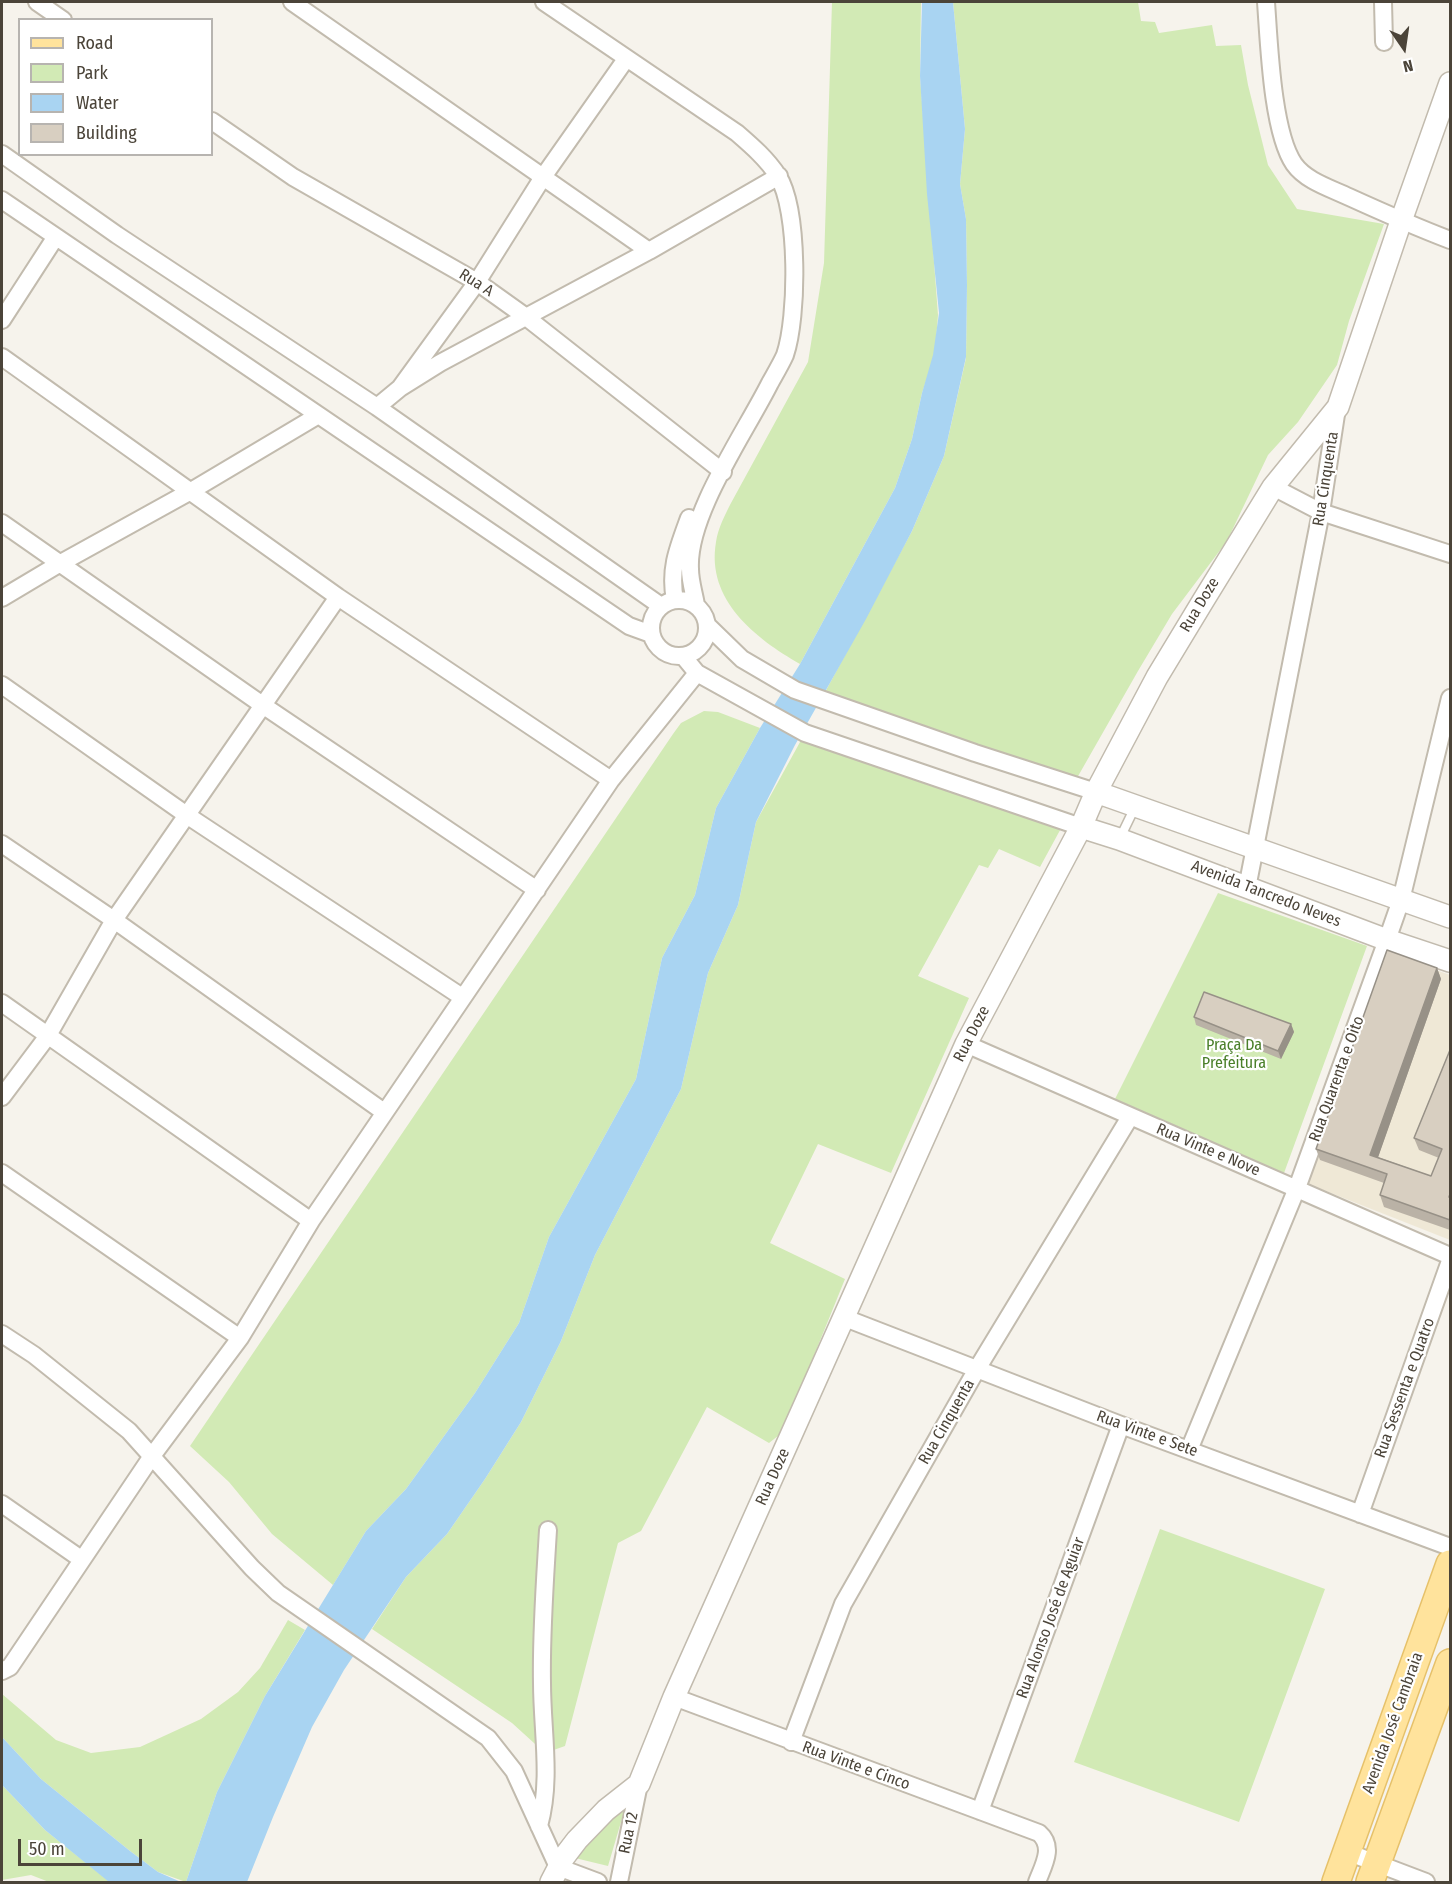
<!DOCTYPE html>
<meta charset="utf-8">
<style>
body{margin:0}
#map{position:relative;width:1452px;height:1884px;overflow:hidden;background:#f6f3ec;font-family:"Fira Sans Condensed",sans-serif}
canvas{display:block}
.frame{position:absolute;inset:0;border:3px solid #4b4439;pointer-events:none}
.legend{position:absolute;left:18px;top:18px;width:195px;height:138px;box-sizing:border-box;background:#fff;border:2px solid #b7b4b0;margin:0;padding:8px 10px;list-style:none;font-size:18px;color:#4b4439}
.legend li{display:flex;align-items:center;gap:12px;height:30px}
.legend b{width:30px;border:2px solid #b7b4b0}
.north{position:absolute;left:1374px;top:18px;width:60px;height:60px;-webkit-text-stroke:4px #fff;paint-order:stroke;rotate:167deg;font-size:16px;font-weight:700;line-height:24px;text-align:center;color:#4b4439}
.north::after{content:'';display:block;margin:auto;width:21px;height:27px;background:#4b4439;clip-path:polygon(50% 0,100% 100%,50% 72%,0 100%)}
.scale{position:absolute;left:18px;top:1839px;width:124px;height:27px;box-sizing:border-box;border:3px solid #4b4439;border-top:0;padding-left:8px;font-size:18px;line-height:21px;white-space:nowrap;color:#4b4439;-webkit-text-stroke:4px #fff;paint-order:stroke}
</style>
<div id="map">
<canvas width="1452" height="1884"></canvas>
<div class="frame"></div>
<ul class="legend">
<li><b style="height:8px;background:#ffe39c"></b>Road</li>
<li><b style="height:16px;background:#d2eab5"></b>Park</li>
<li><b style="height:16px;background:#a9d4f2"></b>Water</li>
<li><b style="height:16px;background:#d8cfc1"></b>Building</li>
</ul>
<div class="north">N</div>
<div class="scale">50 m</div>
</div>
<script>
const ctx = document.querySelector('canvas').getContext('2d');
ctx.lineJoin = 'round';
function fill(path, color) {
  ctx.fillStyle = color;
  ctx.fill(path, 'evenodd');
}
function trace(path, color, width, dash) {
  ctx.strokeStyle = color;
  ctx.lineWidth = width;
  ctx.lineCap = dash ? 'butt' : 'round';
  ctx.setLineDash(dash || []);
  ctx.stroke(path);
}
function drawText(font, color, halo, rows, align = 'center') {
  ctx.font = font + ' "Fira Sans Condensed",sans-serif';
  ctx.lineWidth = 4.5;
  ctx.setLineDash([]);
  ctx.textBaseline = 'middle';
  ctx.strokeStyle = halo;
  ctx.fillStyle = color;
  for (const [text, x, y, turn = 0] of rows) {
    ctx.save();
    ctx.translate(x, y);
    ctx.rotate((+turn || 0) * Math.PI / 180);
    ctx.textAlign = isNaN(turn) ? turn : align;
    if (halo) ctx.strokeText(text, 0, 0);
    ctx.fillText(text, 0, 0);
    ctx.restore();
  }
}
const education = new Path2D(`
 M1391,954L1450,975V1240L1308,1184Z`);
const green = new Path2D(`
 M832,2H921L920,76L938,315L935,354L922,393L912,439L895,488L800,664C755,638 706,600 716,542C718,528 725,515 731,503L808,362L824,263Z
 M953,2H1138L1141,21L1155,22L1159,33L1212,25L1216,46L1241,45L1248,85L1268,165L1297,209L1384,224L1349,321L1337,365L1298,422L1268,455L1227,541L1172,614L1138,671L1073,785L824,694L912,531L944,456L966,358L967,285L966,219L960,184L965,129Z
 M704,711L718,712L760,728L716,808L695,895L662,958L636,1079L549,1237L519,1323L475,1393L406,1489L366,1531L333,1585L272,1534L229,1482L190,1446L673,734L681,723Z
 M805,733L1065,821L1040,867L999,849L988,868L979,865L918,976L969,998L891,1173L818,1144L770,1243L845,1279L783,1432L769,1443L707,1407L641,1531L618,1543L565,1746L545,1753L512,1723L372,1629L406,1577L447,1534L485,1479L521,1422L561,1341L595,1255L681,1089L708,973L738,905L756,822Z
 M1218,893L1367,946L1284,1173L1115,1099Z
 M1160,1529L1325,1589L1239,1822L1074,1762Z
 M288,1620L305,1630L265,1696L217,1792L186,1882L158,1872L130,1851L41,1779L2,1737V1694L56,1740L91,1753L140,1747L201,1719L238,1692L260,1668Z
 M2,1785L45,1830L110,1882H49L31,1875L2,1880Z
 M626,1805L608,1866L575,1858L596,1832Z`);
const water = new Path2D(`
 M922,2H953L965,129L960,184L966,219L967,285L966,357L944,456L912,531L866,619L795,745L756,822L738,905L708,973L681,1089L595,1255L561,1341L521,1422L485,1479L447,1534L406,1577L344,1670L312,1727L273,1817L247,1882H186L217,1792L265,1696L366,1531L406,1489L475,1393L519,1323L549,1237L636,1079L662,958L695,895L716,808L760,728L800,664L895,488L912,439L922,393L933,355L939,313L927,194L920,76Z
 M2,1737L41,1779L130,1851L158,1872L181,1882H109L45,1830L2,1785Z`);
const service = new Path2D(`
 M1120,838L1135,807`);
const minor = new Path2D(`
 M37,2L63,20
 M292,2L649,251
 M544,2L737,133C752,146 767,159 778,176C799,210 798,317 785,355C781,364 775,374 770,383C745,433 687,515 690,569C690,581 694,593 696,605
 M1266,2C1269,42 1272,132 1294,164C1306,181 1330,188 1349,197C1382,212 1416,227 1450,240
 M1383,2L1384,42
 M212,121L293,177L477,282L526,317L723,472
 M2,154L117,235L377,407L661,606
 M2,200L629,626L651,634
 M2,320L55,238
 M2,357L338,597L611,780
 M400,388L440,363L649,251L779,176
 M377,407L400,388L477,282L543,177L626,59
 M1273,487L1321,512L1450,554
 M2,523L264,706L537,890
 M2,598L59,564L191,491L317,416
 M651 628a28 28 0 1 1 56 0a28 28 0 1 1-56 0Z
 M675,600C669,569 678,548 689,518
 M707,625L742,659L795,690L975,753L1096,792
 M683,656L697,673L805,733L1081,827
 M2,685L188,816L462,997
 M2,844L114,920L384,1112
 M1247,888L1321,512L1337,408
 M2,1003L311,1221
 M966,1044L1450,1256
 M2,1097L47,1037L114,920L338,597
 M2,1173L240,1338
 M845,1318L1121,1425L1450,1547
 M2,1334L34,1355L129,1431L252,1568L278,1593L488,1738L514,1771L558,1867L598,1882
 M1189,1450L1297,1188L1387,940L1401,900L1450,698
 M2,1504L81,1559
 M1360,1514L1450,1261
 M2,1671L10,1667L152,1456L240,1338L311,1221L611,780L697,673
 M674,1697L1039,1833C1055,1847 1043,1866 1037,1882
 M791,1742L843,1604L977,1369L1130,1117
 M980,1811L1121,1425
 M539,1826C552,1779 542,1731 542,1683C541,1632 545,1581 548,1530
 M1347,1852L1426,1882
 M619,1882L639,1784`);
const tertiary = new Path2D(`
 M1096,792L1450,917
 M1081,827L1119,839L1387,940L1450,961
 M551,1882L564,1857L577,1840L606,1810L639,1784L674,1697L966,1044L1081,827L1096,792L1157,677L1203,601L1273,487L1338,407L1401,221L1450,83`);
const primary = new Path2D(`
 M1336,1882L1450,1564
 M1370,1882L1450,1663`);
const wall = new Path2D(`
 M1437,968L1441,979L1378,1157L1431,1176L1439,1158L1419,1150L1414,1138L1450,1050V1230L1384,1207L1380,1195L1384,1183L1320,1160L1316,1149Z
 M1194,1017L1291,1024L1294,1032L1281,1059L1196,1025Z`);
const shadedWall = new Path2D(`
 M1437,968L1441,979L1375,1166L1370,1155Z
 M1291,1024L1294,1032L1281,1059L1278,1051Z`);
const building = new Path2D(`
 M1387,950L1437,968L1370,1155L1431,1176L1442,1149L1414,1138L1450,1050V1194L1449,1197L1450,1198V1220L1380,1195L1387,1174L1316,1149Z
 M1204,992L1291,1024L1278,1051L1194,1017Z`);
const streetNames = [
 ["Rua A",476,283,32],
 ["Rua Cinquenta",1326,479,-81],
 ["Rua Doze",1200,605,-59],
 ["Avenida Tancredo Neves",1266,894,21],
 ["Rua Doze",972,1034,-63],
 ["Rua Quarenta e Oito",1337,1079,-70],
 ["Rua Vinte e Nove",1208,1150,23],
 ["Rua Sessenta e Quatro",1405,1388,-70],
 ["Rua Cinquenta",947,1422,-60],
 ["Rua Vinte e Sete",1147,1434,20],
 ["Rua Doze",773,1477,-66],
 ["Rua Alonso José de Aguiar",1051,1618,-70],
 ["Avenida José Cambraia",1393,1723,-70],
 ["Rua Vinte e Cinco",856,1766,20],
 ["Rua 12",629,1833,-78]
];
const parkNames = [
 ["Praça Da",1234,1046],
 ["Prefeitura",1234,1064]
];
fill(education, '#efe8d6');
fill(green, '#d2eab5');
fill(water, '#a9d4f2');
trace(service, '#c2bbae', 11);
trace(minor, '#c2bbae', 20);
trace(tertiary, '#c2bbae', 24);
trace(primary, '#e6c16a', 30);
trace(service, '#fff', 8);
trace(minor, '#fff', 16);
trace(tertiary, '#fff', 21);
trace(primary, '#ffe39c', 27);
fill(wall, '#bab2a6');
fill(shadedWall, '#979187');
fill(building, '#d8cfc1');
trace(building, '#979187', 1.5);
drawText('16px', '#4b4439', '#fff', streetNames);
drawText('16px', '#4a7f2a', '#fff', parkNames);
</script>
